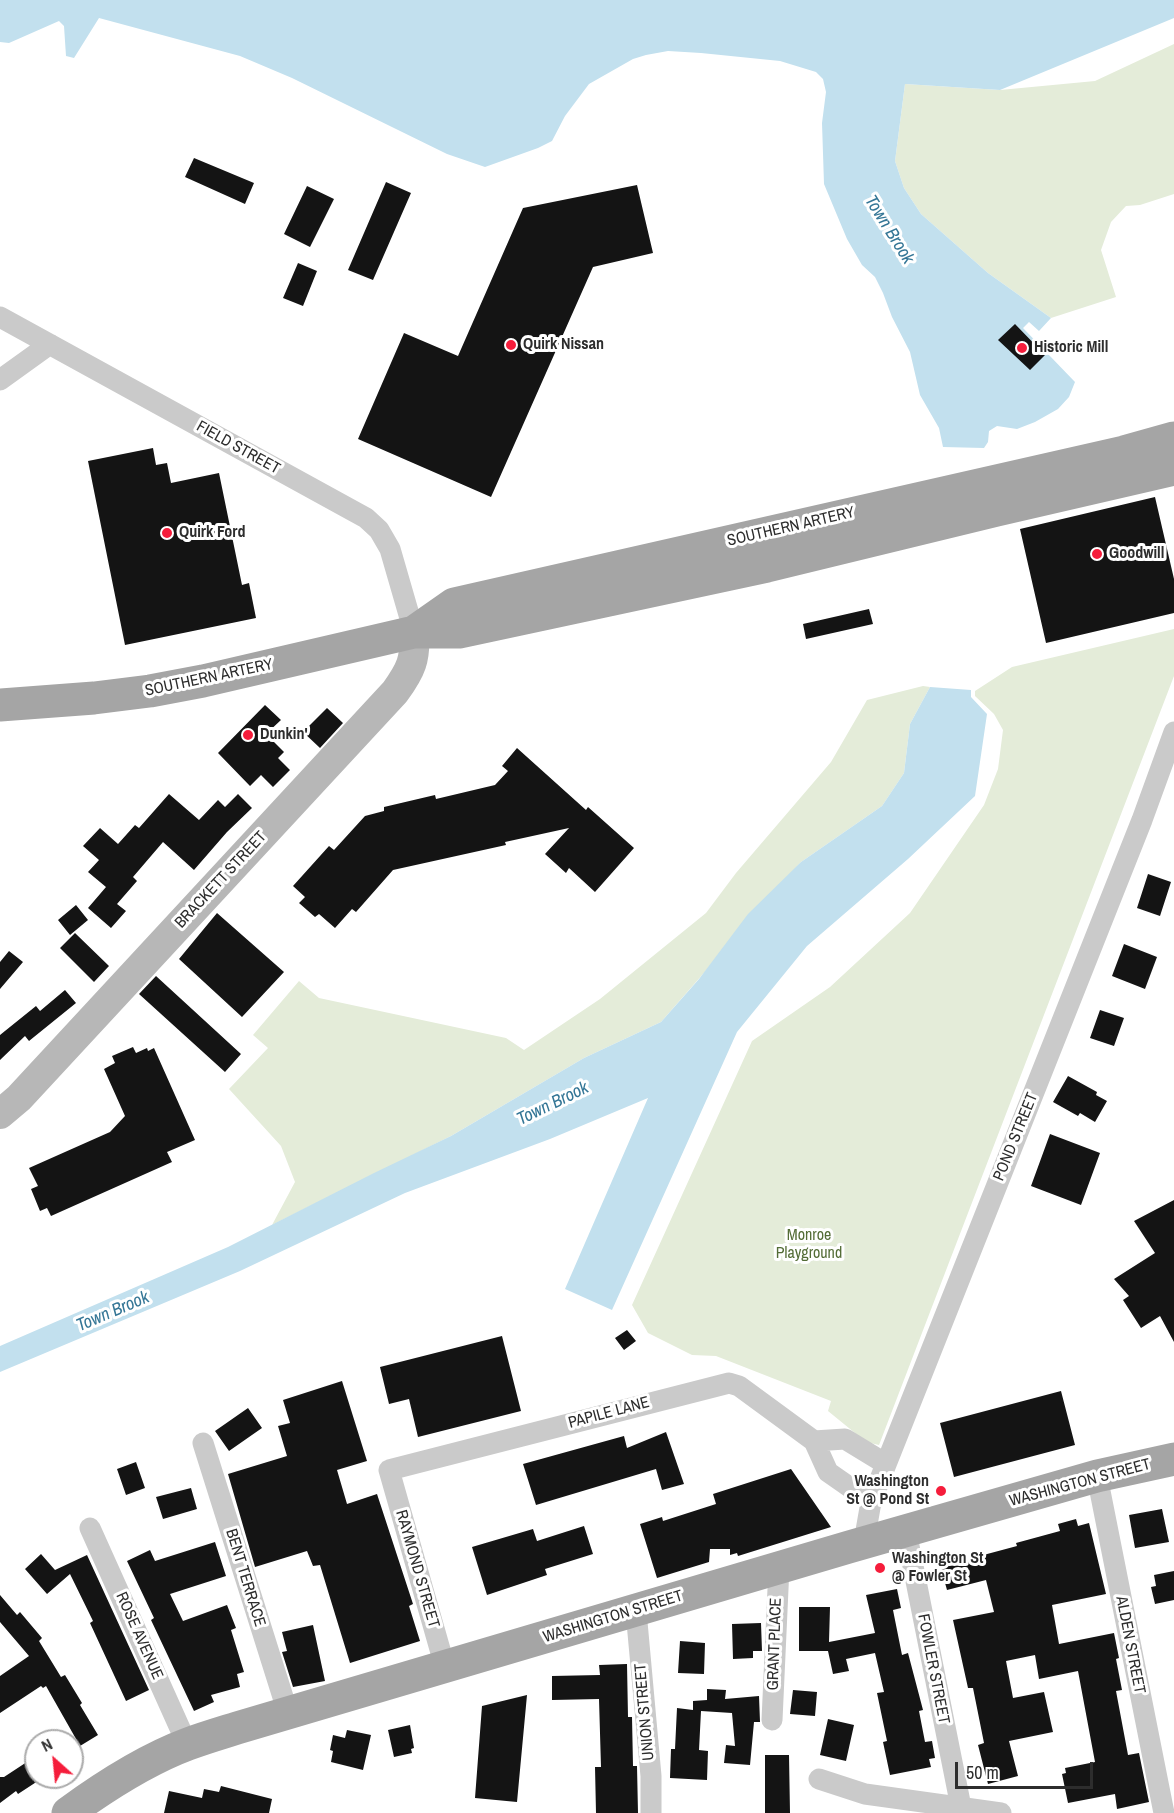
<!DOCTYPE html>
<style>
body{margin:0}
#map{position:relative;width:1174px;height:1813px;overflow:hidden;background:#fff;font-family:"Archivo Narrow",sans-serif}
canvas{display:block}
.north{position:absolute;left:24px;top:1729px;width:60px;height:60px;box-sizing:border-box;background:#fff;border:2px solid #ababab;border-radius:50%;rotate:333deg;font-size:16px;font-weight:700;line-height:24px;text-align:center;color:#2d2d2d}
.north::after{content:'';display:block;margin:auto;width:21px;height:27px;background:#f51d3b;clip-path:polygon(50% 0,100% 100%,50% 72%,0 100%)}
.scale{position:absolute;left:955px;top:1762px;width:138px;height:27px;box-sizing:border-box;border:3px solid #2d2d2d;border-top:0;padding-left:8px;font-size:18px;line-height:21px;white-space:nowrap;color:#2d2d2d;-webkit-text-stroke:4px #fff;paint-order:stroke}
</style>
<div id="map">
<canvas width="1174" height="1813"></canvas>
<div class="north">N</div>
<div class="scale">50 m</div>
</div>
<script>
const ctx = document.querySelector('canvas').getContext('2d');
ctx.lineJoin = 'round';
function fill(path, color) {
  ctx.fillStyle = color;
  ctx.fill(path, 'evenodd');
}
function trace(path, color, width, dash) {
  ctx.strokeStyle = color;
  ctx.lineWidth = width;
  ctx.lineCap = dash ? 'butt' : 'round';
  ctx.setLineDash(dash || []);
  ctx.stroke(path);
}
function drawText(font, color, halo, rows, align = 'center') {
  ctx.font = font + ' "Archivo Narrow",sans-serif';
  ctx.lineWidth = 6;
  ctx.setLineDash([]);
  ctx.textBaseline = 'middle';
  ctx.strokeStyle = halo;
  ctx.fillStyle = color;
  for (const [text, x, y, turn = 0] of rows) {
    ctx.save();
    ctx.translate(x, y);
    ctx.rotate((+turn || 0) * Math.PI / 180);
    ctx.textAlign = isNaN(turn) ? turn : align;
    if (halo) ctx.strokeText(text, 0, 0);
    ctx.fillText(text, 0, 0);
    ctx.restore();
  }
}
const green = new Path2D(`
 M1174,44V194L1140,205L1126,206L1111,222L1101,250L1116,297L1051,318L988,273L921,214L904,188L895,161L905,84L1000,90L1095,81Z
 M1174,629V676L879,1445L866,1442L828,1411L831,1401L716,1356L692,1355L648,1333L632,1305L752,1041L830,987L910,913L984,805L998,769L1003,730L994,714L975,696V691L1012,667Z
 M923,686L930,687L910,724L904,773L882,806L801,862L661,1022L584,1058L451,1136L272,1225L295,1182L281,1146L229,1089L268,1048L253,1035L299,981L319,998L506,1038L524,1050L600,999L706,913L736,873L831,762L867,700Z`);
const water = new Path2D(`
 M0,0H1174V18L1000,90L905,84L895,161L904,188L921,214L988,273L1051,318L1039,331L1029,322L1023,328L1075,382L1069,397L1058,409L1035,422L1017,429L997,426L989,431L988,442L984,448L943,447L939,428L920,395L910,352L892,317L883,293L875,277L862,265L847,239L824,184L822,123L826,92L823,79L816,72L780,61L701,53L668,51L646,55L633,59L589,84L565,116L552,141L538,148L485,167L447,154L292,78L240,56L99,18L74,58L66,56L64,26L59,21L9,43L0,42Z
 M930,687L971,690V697L987,714L975,796L908,859L807,946L737,1032L612,1310L565,1289L648,1098L550,1139L405,1193L240,1271L0,1372V1346L228,1247L374,1173L451,1136L584,1058L661,1022L699,979L748,914L801,862L882,806L904,773L910,724Z`);
const building = new Path2D(`
 M194,158L254,183L245,204L185,177Z
 M386,182L411,193L373,280L348,270Z
 M637,185L653,253L593,267L491,497L358,439L404,333L458,356L523,208Z
 M307,186L334,199L310,247L284,234Z
 M298,263L317,271L303,306L283,298Z
 M1015,324L1045,355L1030,370L998,340Z
 M153,448L156,465L167,463L171,483L219,473L242,585L249,583L256,618L125,645L88,461Z
 M1155,497L1174,579V613L1046,643L1020,529Z
 M869,609L873,624L806,639L803,624Z
 M265,705L281,720L266,734L284,752L278,758L290,770L273,787L261,775L250,786L218,753Z
 M327,708L343,723L320,748L303,732Z
 M517,748L586,810L588,807L634,848L595,892L569,868L566,873L545,854L569,828L505,842L506,845L393,870L356,912L352,909L335,928L319,914L315,917L299,903L305,897L293,886L329,846L334,850L365,816L384,811V807L435,795L436,799L495,785L508,771L502,766Z
 M169,794L199,820L218,800L225,807L238,794L252,808L227,832L194,870L163,842L133,877L137,881L117,904L126,911L111,928L88,908L106,887L88,872L99,860L83,846L100,828L118,844L135,825L139,828Z
 M1148,874L1171,882L1160,916L1137,908Z
 M76,905L88,920L70,935L58,920Z
 M217,913L284,972L242,1017L179,959Z
 M75,933L109,966L94,982L60,948Z
 M1124,944L1157,957L1145,989L1112,976Z
 M9,951L23,962L0,989V962Z
 M156,976L241,1054L225,1072L139,994Z
 M65,990L76,1003L29,1041L25,1036L0,1060V1035L36,1006L40,1011Z
 M1100,1010L1124,1018L1114,1046L1090,1038Z
 M133,1047L136,1053L147,1048L148,1051L154,1048L195,1140L167,1152L172,1162L51,1216L47,1208L40,1211L31,1189L38,1186L29,1168L110,1132L125,1116L104,1069L115,1063L112,1056Z
 M1068,1076L1097,1092L1096,1095L1107,1101L1095,1122L1080,1113L1078,1116L1053,1102Z
 M1050,1134L1100,1153L1081,1205L1031,1186Z
 M1174,1200V1342L1160,1316L1141,1328L1123,1300L1129,1296L1114,1279L1155,1253L1134,1221Z
 M627,1330L636,1341L624,1350L615,1338Z
 M502,1336L521,1411L418,1437L409,1399L389,1404L380,1367Z
 M342,1381L367,1461L337,1470L347,1504L377,1494L413,1604L409,1606L420,1641L350,1663L320,1565L313,1566L307,1551L255,1567L228,1474L287,1456L278,1426L290,1423L283,1400Z
 M1061,1391L1075,1445L954,1477L940,1423Z
 M248,1408L262,1428L229,1451L215,1431Z
 M666,1432L684,1484L662,1490L656,1469L536,1505L523,1464L624,1436L627,1448Z
 M136,1462L145,1488L126,1495L117,1469Z
 M791,1469L831,1527L738,1556L737,1553L730,1555V1549H710L709,1562L657,1578L640,1524L662,1517L663,1521L716,1504L713,1494Z
 M191,1488L197,1509L163,1519L156,1497Z
 M1162,1509L1169,1542L1135,1548L1129,1515Z
 M1076,1519L1078,1526L1089,1523L1106,1594L1052,1605L1059,1644L1114,1633L1119,1658L1116,1659L1122,1690L1116,1691L1128,1755L1139,1753L1149,1802L1117,1809L1115,1794L1068,1803L1062,1774L1066,1773L1065,1768L1095,1762L1078,1671L1039,1679L1035,1655L1006,1661L1013,1698L1044,1692L1053,1732L1009,1741L1018,1776L988,1784L978,1745L984,1743L973,1688H968L953,1620L994,1612L986,1580L947,1590L938,1558L959,1553L961,1561L1017,1546L1016,1543L1060,1531L1058,1524Z
 M584,1526L593,1554L545,1569L547,1575L487,1595L472,1547L533,1529L537,1541Z
 M215,1542L226,1576L170,1594L183,1621L227,1605L236,1628L231,1630L244,1672L237,1674L240,1687L211,1695L214,1702L194,1711L151,1620L154,1618L127,1561L150,1550L155,1561Z
 M41,1554L55,1570L87,1555L149,1690L126,1701L90,1623L93,1621L70,1574L47,1594L25,1569Z
 M1174,1571V1600L1155,1604L1151,1587L1156,1586L1154,1575Z
 M897,1589L901,1608L893,1610L902,1655L908,1653L923,1710L919,1711L925,1742L932,1741L935,1758L929,1759L931,1767L890,1775L883,1742L887,1741L877,1693L884,1692L875,1653L846,1659L849,1671L833,1674L828,1651H799V1607H830L829,1642L875,1633L866,1595Z
 M0,1595L17,1615L20,1612L42,1638L39,1641L61,1677L65,1675L82,1703L80,1705L98,1735L80,1746L46,1686L43,1688L41,1686L0,1713V1676L29,1656L0,1622Z
 M761,1623L762,1651H753V1658L733,1659L732,1624Z
 M313,1625L325,1681L293,1687L282,1652L287,1651L282,1632Z
 M680,1641L705,1643L704,1674L678,1673Z
 M627,1664L628,1717H632L633,1766H637L638,1813H596L595,1767H601L599,1699L552,1700V1676L600,1675L599,1665Z
 M707,1689L726,1690L725,1699L759,1696L760,1722H754L750,1765L724,1763L726,1745L735,1746L732,1713L701,1711L699,1750L708,1751L707,1780L670,1778L671,1749H675L677,1708L693,1710V1701L707,1700Z
 M793,1690L817,1692L815,1716L790,1714Z
 M527,1695L517,1802L475,1798L482,1706Z
 M828,1719L854,1725L846,1761L820,1755Z
 M410,1725L414,1748L411,1749L412,1753L394,1757L388,1730Z
 M347,1730L371,1735L363,1770L331,1762L333,1751L330,1750L333,1735L345,1738Z
 M765,1755H789L790,1813H765Z
 M36,1756V1773L30,1777H44L18,1794L16,1791L0,1803V1777H4Z
 M221,1786L272,1799L269,1813H164L169,1791L202,1798L204,1789L219,1792Z`);
const street = new Path2D(`
 M0,317L366,518L379,530L390,549L414,632
 M0,380L50,344
 M814,1441L845,1439L886,1464
 M203,1443L288,1713
 M1097,1476L1164,1813
 M90,1528L187,1744
 M906,1531L961,1807
 M864,1542L871,1502L1142,820L1174,732
 M636,1611L651,1776V1813
 M445,1667L389,1470L729,1383L739,1386L814,1441L828,1472L871,1502
 M772,1720L779,1567
 M819,1779L865,1794L1001,1813`);
const secondary = new Path2D(`
 M0,1114L19,1098L395,692C411,670 416,659 414,632`);
const primary = new Path2D(`
 M414,632L454,604L1124,452L1174,438
 M0,705L94,698L150,691L203,681L414,632H459L767,566L997,510L1174,469
 M68,1813C105,1786 145,1760 188,1744C204,1738 221,1733 237,1728L849,1547L1097,1476L1174,1459`);
const markers = [
 [511,345,6,"#f51d3b"],
 [1022,348,6,"#f51d3b"],
 [167,533,6,"#f51d3b"],
 [1097,554,6,"#f51d3b"],
 [248,735,6,"#f51d3b"],
 [941,1491,6,"#f51d3b"],
 [880,1568,6,"#f51d3b"]
];
const poiNames = [
 ["Quirk Nissan",523,345],
 ["Historic Mill",1034,348],
 ["Quirk Ford",179,533],
 ["Goodwill",1109,554],
 ["Dunkin'",260,735],
 ["Washington",929,1482,"right"],
 ["St @ Pond St",929,1500,"right"],
 ["Washington St",892,1559],
 ["@ Fowler St",892,1577]
];
const streetNames = [
 ["FIELD STREET",238,448,29],
 ["SOUTHERN ARTERY",791,527,-13],
 ["SOUTHERN ARTERY",209,678,-12],
 ["BRACKETT STREET",221,880,-47],
 ["POND STREET",1016,1137,-68],
 ["PAPILE LANE",609,1413,-15],
 ["WASHINGTON STREET",1080,1483,-15],
 ["RAYMOND STREET",417,1569,74],
 ["BENT TERRACE",245,1578,73],
 ["WASHINGTON STREET",613,1617,-17],
 ["ROSE AVENUE",139,1636,66],
 ["GRANT PLACE",775,1644,-88],
 ["ALDEN STREET",1130,1645,79],
 ["FOWLER STREET",933,1669,79],
 ["UNION STREET",645,1712,-95]
];
const parkNames = [
 ["Monroe",809,1236],
 ["Playground",809,1254]
];
const waterNames = [
 ["Town Brook",889,230,58],
 ["Town Brook",553,1104,-26],
 ["Town Brook",113,1312,-23]
];
fill(green, '#e4ecd9');
fill(water, '#c2e0ee');
fill(building, '#141414');
trace(street, '#cacaca', 21);
trace(secondary, '#b7b7b7', 30);
trace(primary, '#a5a5a5', 33);
for (const [x, y, r, color] of markers) {
  const dot = new Path2D();
  dot.arc(x, y, r, 0, 2 * Math.PI);
  ctx.fillStyle = color;
  ctx.fill(dot);
  trace(dot, '#fff', 2);
}
drawText('bold 16px', '#2d2d2d', '#fff', poiNames, 'left');
drawText('16px', '#2d2d2d', '#fff', streetNames);
drawText('16px', '#536c36', '#fff', parkNames);
drawText('italic 18px', '#347696', '#fff', waterNames);
</script>
